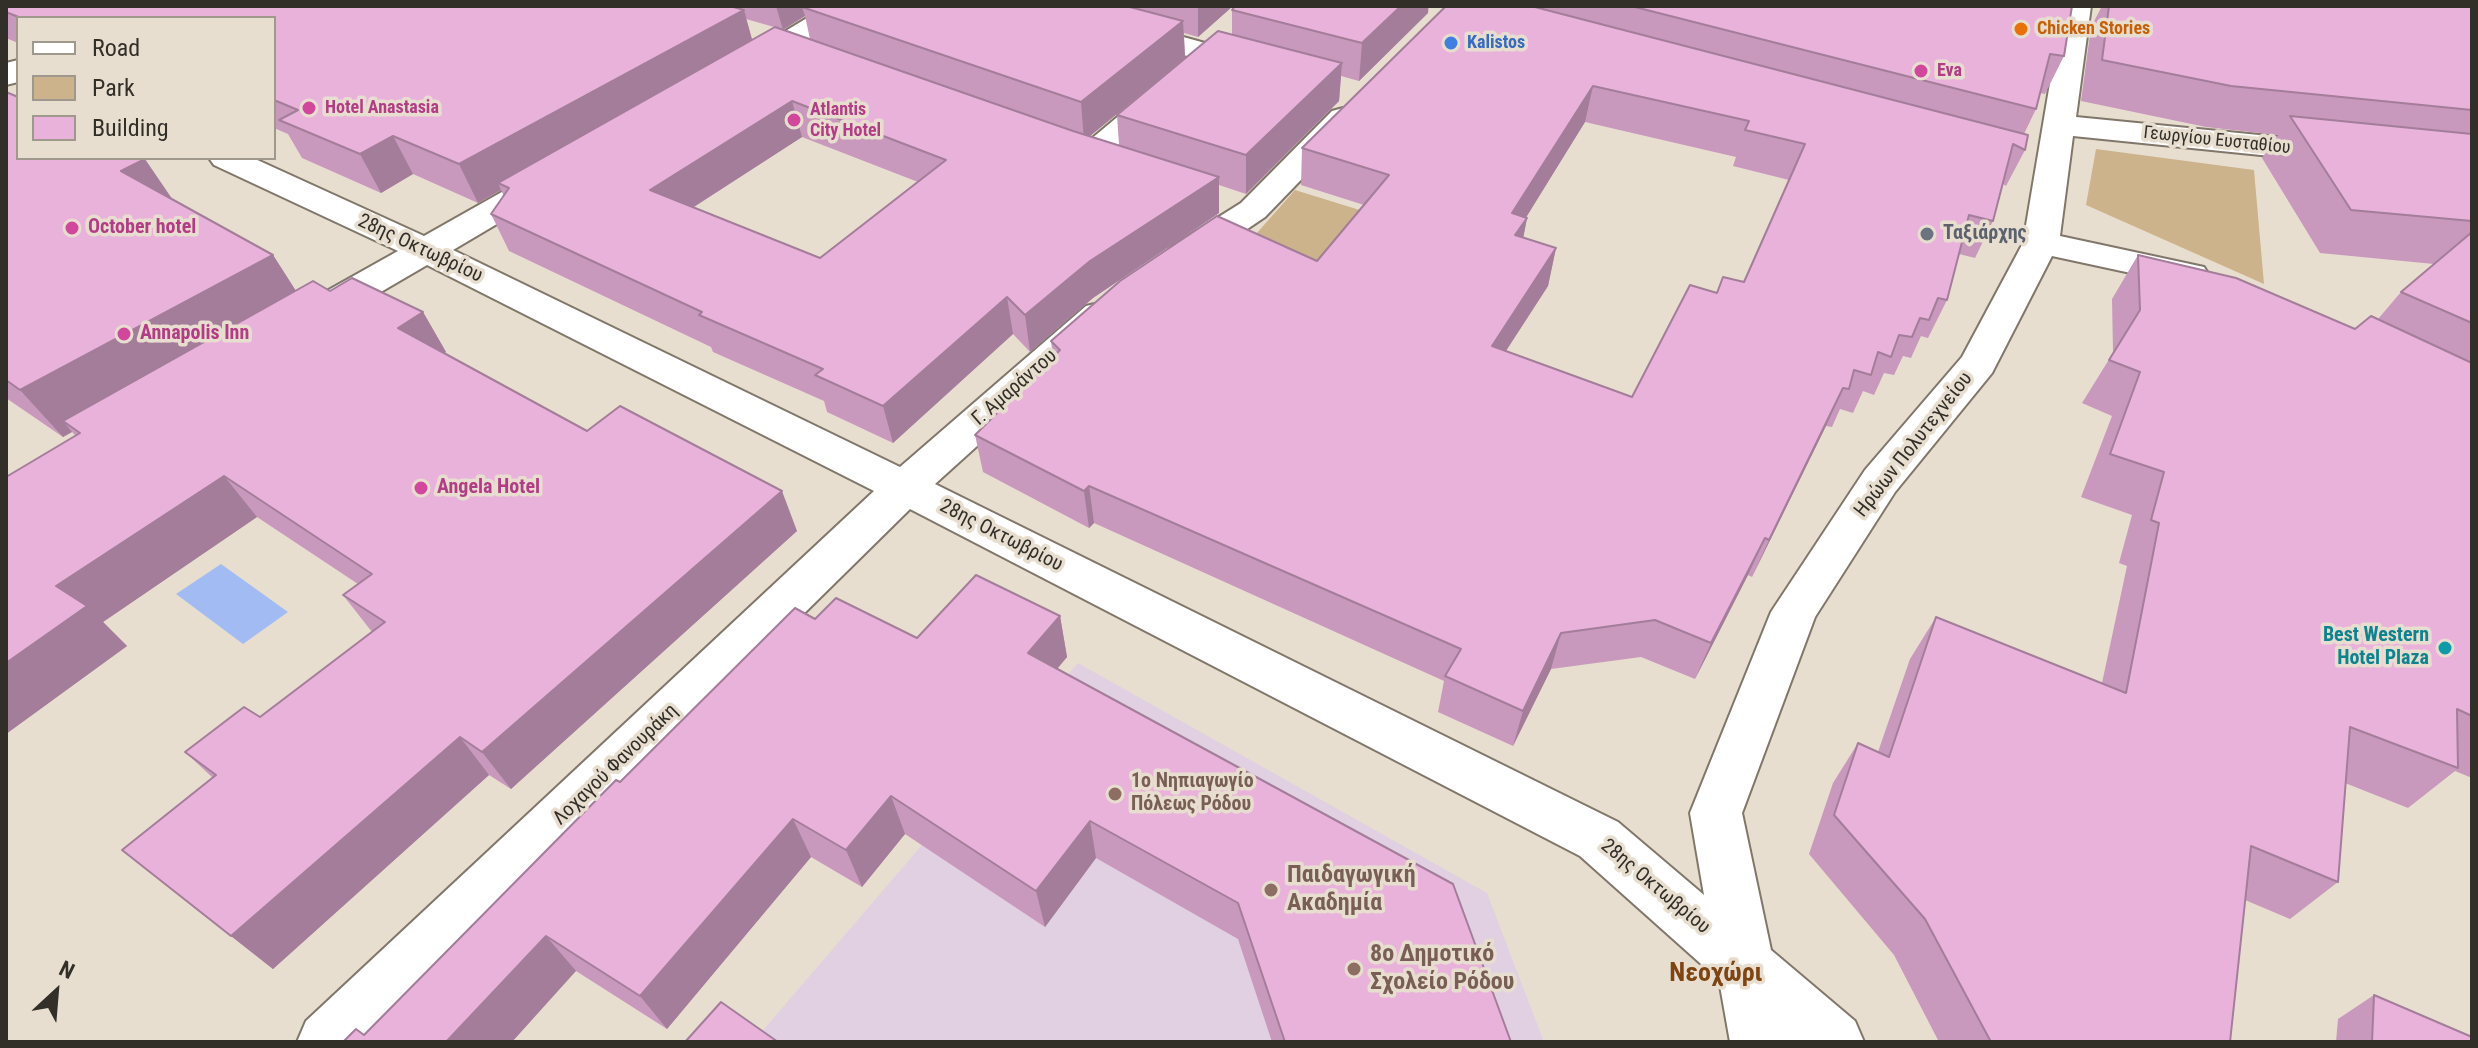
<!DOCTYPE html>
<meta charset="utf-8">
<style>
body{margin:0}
#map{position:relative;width:2478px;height:1048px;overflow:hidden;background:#e8ded0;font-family:"Roboto Condensed",sans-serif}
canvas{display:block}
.frame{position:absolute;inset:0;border:8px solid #322f29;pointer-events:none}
.legend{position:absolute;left:16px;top:16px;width:260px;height:144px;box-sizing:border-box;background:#e8ded0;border:2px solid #9f988d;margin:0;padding:10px 14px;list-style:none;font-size:24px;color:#322f29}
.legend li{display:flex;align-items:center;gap:16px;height:40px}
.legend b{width:40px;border:2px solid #9f988d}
.north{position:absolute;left:16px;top:952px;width:80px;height:80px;-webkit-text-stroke:6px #e8ded0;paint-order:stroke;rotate:26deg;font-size:22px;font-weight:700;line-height:32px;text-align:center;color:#322f29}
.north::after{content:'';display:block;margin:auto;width:28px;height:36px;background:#322f29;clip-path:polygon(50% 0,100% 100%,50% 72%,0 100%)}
</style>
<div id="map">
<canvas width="2478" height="1048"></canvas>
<div class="frame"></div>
<ul class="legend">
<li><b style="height:10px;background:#fff"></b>Road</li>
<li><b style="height:22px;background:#cdb38b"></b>Park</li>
<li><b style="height:22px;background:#e9b2db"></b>Building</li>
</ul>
<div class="north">N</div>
</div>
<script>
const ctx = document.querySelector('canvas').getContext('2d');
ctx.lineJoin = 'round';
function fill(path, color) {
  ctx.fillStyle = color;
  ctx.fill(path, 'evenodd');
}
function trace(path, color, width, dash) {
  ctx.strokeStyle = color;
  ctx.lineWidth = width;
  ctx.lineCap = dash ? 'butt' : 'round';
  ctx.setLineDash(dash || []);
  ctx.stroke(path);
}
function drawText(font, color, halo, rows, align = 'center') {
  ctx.font = font + ' "Roboto Condensed",sans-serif';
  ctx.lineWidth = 7;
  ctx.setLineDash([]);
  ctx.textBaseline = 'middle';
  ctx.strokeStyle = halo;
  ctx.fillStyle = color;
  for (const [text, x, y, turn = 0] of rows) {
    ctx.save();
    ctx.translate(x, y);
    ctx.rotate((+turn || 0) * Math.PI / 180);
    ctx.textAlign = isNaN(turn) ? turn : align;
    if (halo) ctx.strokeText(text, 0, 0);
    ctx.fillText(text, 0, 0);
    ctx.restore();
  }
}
const education = new Path2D(`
 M1078,663L1487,893L1544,1042H753Z`);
const green = new Path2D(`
 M2096,149L2254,170L2264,284L2086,205Z
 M1295,190L1379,216L1326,281L1240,252Z`);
const water = new Path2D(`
 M221,564L288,612L243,644L176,594Z`);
const minor = new Path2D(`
 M827,6H861L857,12L761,71L750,74L739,71L735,65L739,59Z
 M1025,6H1071L1263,59L1267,65L1263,71L1252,74L1029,12Z
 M2063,6H2091L2076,117L2330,142L2342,145L2347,152L2342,159L2330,162L2073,136L2060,236L2204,267L2209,275L2204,283L2191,286L2052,256L1992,373L1895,492L1815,617L1742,813L1771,950L1855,1021L1864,1042H1730L1719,980L1580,856L910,509L369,1042H297L306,1021L874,491L427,265L326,324L313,327L300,324L294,315L300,306L398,251L214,165L209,158H253L424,236L532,175L544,172L556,175L561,182L556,189L453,250L900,467L1086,306L1099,303L1112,306L1118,315L1112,324L935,484L1618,822L1704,895L1690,813L1771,612L1865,470L1962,357L2023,243Z
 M18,60V82L6,85V63Z
 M1163,86L1174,88L1179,95L1174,102L1102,164L1090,167L1078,164L1073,157L1078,150L1152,88Z
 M1343,108L1354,111L1359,118L1354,125L1265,217L1197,263L1184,266L1171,263L1166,255L1171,247L1241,203L1332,111Z`);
const wall = new Path2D(`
 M6,6H1233L1198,37L1184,33L1185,58L1090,136L1119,145L1117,115L1232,34V10L1235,6H1429L1428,13L1359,81L1341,76L1339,101L1246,194L1219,185V213L1093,298L1030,352L1013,334L893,443L827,412L824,401L713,352L711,347L509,251L491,214L504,196L501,190L478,203L413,174L381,193L302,158L288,134L274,128V18H18V43L6,38ZM805,16L810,39L783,29ZM746,19L774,27L752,39ZM802,137L918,182L820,258L694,207Z
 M1446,6H2072L2064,56L2045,94L2040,93L2036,109L2024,134L2025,150L2006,186L2003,184L1993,221L1975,258L1959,254L1947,300L1928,338L1921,336L1911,358L1903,356L1894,375L1884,373L1874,395L1863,391L1853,413L1840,409L1832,427L1826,426L1752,577L1748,575L1695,679L1641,657L1551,669L1513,746L1438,712L1444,681L1094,523L1089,528L983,472L975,435L1053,357L1051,341L1317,261L1364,205L1301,185L1302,148ZM1585,122L1736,157L1733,166L1789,180L1744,282L1717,293L1632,397L1506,351L1548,286L1556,248L1523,238L1527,218L1526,217Z
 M2102,6H2472V778L2455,771L2408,808L2345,783L2338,882L2290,919L2245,900L2230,1042H1939L1894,955L1809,854L1833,783L1858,743L1878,752L1910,659L1936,617L2102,683L2127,566L2119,563L2132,515L2081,497L2112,416L2082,403L2113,353L2112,299L2138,255L2355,329L2378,319L2401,292L2434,264L2320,253L2262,158L2278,135L2206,127L2081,101L2091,27Z
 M6,92L173,200L273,255L296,291H330L423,312L446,352L445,353L587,431L797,531L511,789L489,775L273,969L122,850L213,778L185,752L260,717L372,632L343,595L358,584L257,517L103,622L127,646L6,734L75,435L72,432L63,437L6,398Z
 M1060,616L1067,657L1057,669L1511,1042H1272L1238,939L1096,858L1045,927L905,834L862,887L811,857L667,1029L576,971L364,1035L620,782L815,619L917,638Z
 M2374,995L2472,1042H2336L2338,1019Z`);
const shadedWall = new Path2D(`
 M776,6H821L802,7L805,16L783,30Z
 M1198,6H1233L1198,37Z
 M1401,6H1428V13L1359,81L1362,43Z
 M744,10L754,47L498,183L501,190L478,203L459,164Z
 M1183,21L1185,58L1084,141L1081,102Z
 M1342,63L1339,101L1246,194V155Z
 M1593,86L1585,122L1506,250L1512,213Z
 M792,101L802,137L664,226L650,190Z
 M393,136L413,174L381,193L360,154Z
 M145,159L177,206L121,171Z
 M1219,177V213L1093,298L1030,352L1025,315L1090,261Z
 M1527,218L1520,255L1515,235Z
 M1556,248L1548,286L1485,383L1492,346Z
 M273,255L303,302L63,421L72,432L63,437L20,390Z
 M1007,297L1013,334L893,443L883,406Z
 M423,312L446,352L423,368L398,328Z
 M1843,388L1826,426L1752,577L1769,540Z
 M224,476L257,517L103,622L127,646L6,734V663L56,586Z
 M1089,486L1094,523L1089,528L1084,491Z
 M782,491L797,531L511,789L482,752Z
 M1765,538L1748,575L1695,679L1711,643Z
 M1060,616L1067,657L1036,694L1028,653Z
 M1561,633L1551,669L1513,746L1523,711Z
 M460,737L489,775L273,969L231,936Z
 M891,796L905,834L862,887L846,850Z
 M793,819L811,857L667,1029L640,996Z
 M1090,821L1096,858L1045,927L1036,891Z
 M546,936L576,971L512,1042H446Z`);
const building = new Path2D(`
 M6,6H730L744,10L459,164L393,136L360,154L279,120L298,110L274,100V18H21L6,12Z
 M805,6H1126L1183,21L1081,102L802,7Z
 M1235,6H1401L1362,43L1232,10Z
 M1446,6H1531L2028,135L2025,150L2013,144L1993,221L1969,215L1947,300L1938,298L1929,320L1920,318L1912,337L1899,335L1891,357L1878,352L1871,375L1854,370L1849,389L1843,388L1769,540L1765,538L1711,643L1655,620L1561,633L1523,711L1445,676L1461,649L1089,486L1084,491L975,435L1060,350L1051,341L1120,281L1217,216L1317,261L1389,175L1302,148ZM1593,86L1749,121L1745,130L1805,144L1744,282L1723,277L1717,293L1690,285L1632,397L1492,346L1556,248L1515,235L1527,218L1512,213Z
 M1631,6H2072L2064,56L2050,54L2036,109Z
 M2109,6H2472V110L2231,86L2102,60Z
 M775,27L1073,131L1219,177L1090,261L1025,315L1007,297L883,406L815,375L823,369L699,315L702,312L491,214L509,188L498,183ZM792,101L946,160L820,258L650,190Z
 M1218,31L1342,63L1246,155L1117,115Z
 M6,92L18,97V158H142L145,159L121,171L273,255L20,390L6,380Z
 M2290,116L2472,134V221L2351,210Z
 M2472,232V323L2401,292Z
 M2138,255L2236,278L2355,329L2371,316L2472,363V716L2457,709L2458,768L2350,727L2338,882L2251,846L2230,1042H1991L1925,919L1834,815L1858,743L1889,757L1936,617L2126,693L2159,523L2151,520L2164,472L2110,454L2140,372L2109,360L2140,310Z
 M352,278L423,312L398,328L587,431L620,406L782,491L482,752L460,737L231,936L122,850L216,775L185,752L244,707L260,717L385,622L343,595L372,574L224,476L56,586L87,606L6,663V477L80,433L63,421L313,281L330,291Z
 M976,575L1060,616L1028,653L1453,884L1511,1042H1285L1238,903L1090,821L1036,891L891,796L846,850L793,819L640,996L546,936L446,1042H343L356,1029L364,1035L616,780L620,782L795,608L815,619L836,598L917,638Z
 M2374,995L2472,1037V1042H2372Z
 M721,1002L778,1042H685Z`);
const markers = [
 [2021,29,8,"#e8710a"],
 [1451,43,8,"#3f7fe0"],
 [1921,71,8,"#d1479c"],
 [309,108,8,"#d1479c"],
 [794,120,8,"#d1479c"],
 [72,228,8,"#d1479c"],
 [1927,234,8,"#6b7280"],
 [124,334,8,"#d1479c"],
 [421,488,8,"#d1479c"],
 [2445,648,8,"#0f9aa8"],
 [1115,794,8,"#8d6e63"],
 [1271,890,8,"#8d6e63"],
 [1354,969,8,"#8d6e63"]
];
const farFoodnames = [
 ["Chicken Stories",2037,29]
];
const farShopnames = [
 ["Kalistos",1467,43]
];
const farHotelnames = [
 ["Eva",1937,71],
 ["Hotel Anastasia",325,108],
 ["Atlantis",810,110],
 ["City Hotel",810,131]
];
const farStreetnames = [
 ["Γεωργίου Ευσταθίου",2217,141,6]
];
const hotelNames = [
 ["October hotel",88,228],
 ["Annapolis Inn",140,334],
 ["Angela Hotel",437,488]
];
const worshipNames = [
 ["Ταξιάρχης",1943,234]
];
const streetNames = [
 ["28ης Οκτωβρίου",420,249,25],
 ["Γ. Αμαράντου",1015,388,-41],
 ["Ηρώων Πολυτεχνείου",1914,445,-52],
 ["28ης Οκτωβρίου",1001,536,27],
 ["Λοχαγού Φανουράκη",616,765,-44],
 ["28ης Οκτωβρίου",1655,887,40]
];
const cultureNames = [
 ["Best Western",2429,636],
 ["Hotel Plaza",2429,659]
];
const educationNames = [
 ["1ο Νηπιαγωγίο",1131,782],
 ["Πόλεως Ρόδου",1131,805]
];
const nearEducationnames = [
 ["Παιδαγωγική",1287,876],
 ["Ακαδημία",1287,904],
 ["8ο Δημοτικό",1370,955],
 ["Σχολείο Ρόδου",1370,983]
];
const nearNeighbourhoodnames = [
 ["Νεοχώρι",1716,974]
];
fill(education, '#e0d0e2');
fill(green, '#cdb38b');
fill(water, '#a2bcf3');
trace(minor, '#80776a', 4);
fill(minor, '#fff');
fill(wall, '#c899bc');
fill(shadedWall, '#a37d99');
fill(building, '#e9b2db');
trace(building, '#a37d99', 2);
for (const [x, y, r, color] of markers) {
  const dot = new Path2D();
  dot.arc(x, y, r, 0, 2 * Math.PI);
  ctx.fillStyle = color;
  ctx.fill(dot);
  trace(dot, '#e8ded0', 3);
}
drawText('bold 18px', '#c56008', '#e8ded0', farFoodnames, 'left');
drawText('bold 18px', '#366cbe', '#e8ded0', farShopnames, 'left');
drawText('bold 18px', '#b23c85', '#e8ded0', farHotelnames, 'left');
drawText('18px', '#322f29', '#e8ded0', farStreetnames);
drawText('bold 20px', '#b23c85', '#e8ded0', hotelNames, 'left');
drawText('bold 20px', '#5b616d', '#e8ded0', worshipNames, 'left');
drawText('20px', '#322f29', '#e8ded0', streetNames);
drawText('bold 20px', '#0d838f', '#e8ded0', cultureNames, 'right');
drawText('bold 20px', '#785e54', '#e8ded0', educationNames, 'left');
drawText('bold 24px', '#785e54', '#e8ded0', nearEducationnames, 'left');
drawText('bold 26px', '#7e4411', '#e8ded0', nearNeighbourhoodnames);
</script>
